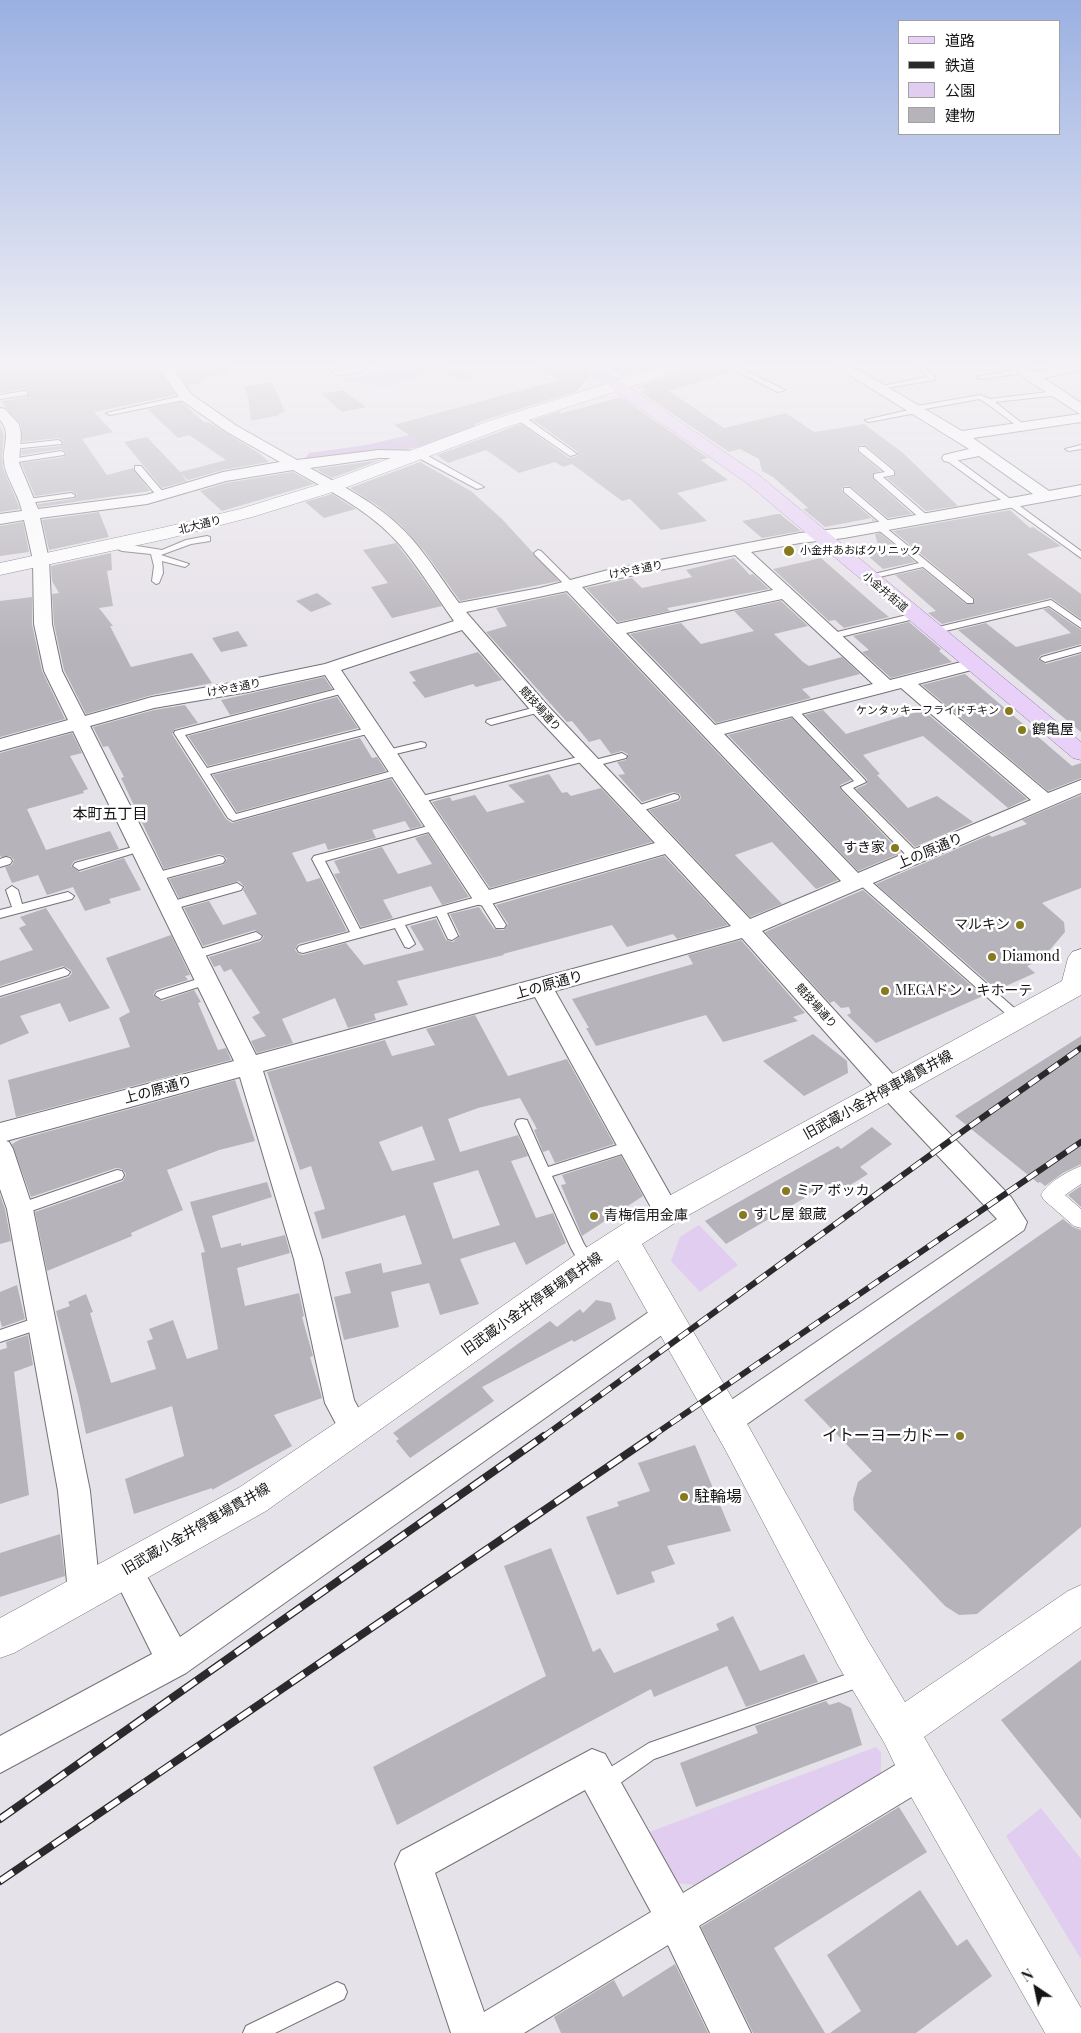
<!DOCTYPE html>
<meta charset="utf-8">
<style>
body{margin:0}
#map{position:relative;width:1081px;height:2033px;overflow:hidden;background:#e6e2e9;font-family:"Playfair Display","Noto Sans JP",serif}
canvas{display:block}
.legend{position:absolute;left:898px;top:20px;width:162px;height:115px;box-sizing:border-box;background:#fff;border:1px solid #a1a1a1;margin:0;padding:6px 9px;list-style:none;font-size:15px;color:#141315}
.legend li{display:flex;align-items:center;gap:10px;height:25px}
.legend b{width:25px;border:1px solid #a1a1a1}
.north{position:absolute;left:1011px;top:1963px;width:50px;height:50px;-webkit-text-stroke:4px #fff;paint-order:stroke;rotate:326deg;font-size:14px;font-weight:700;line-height:20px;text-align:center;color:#141315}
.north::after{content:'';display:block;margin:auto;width:18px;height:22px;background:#141315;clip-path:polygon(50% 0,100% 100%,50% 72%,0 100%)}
</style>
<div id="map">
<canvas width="1081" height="2033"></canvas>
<ul class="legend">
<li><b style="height:6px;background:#e8d0f8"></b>道路</li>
<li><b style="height:6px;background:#2a292b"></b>鉄道</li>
<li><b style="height:14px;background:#e0cdef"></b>公園</li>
<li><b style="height:14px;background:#b7b3ba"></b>建物</li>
</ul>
<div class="north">N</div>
</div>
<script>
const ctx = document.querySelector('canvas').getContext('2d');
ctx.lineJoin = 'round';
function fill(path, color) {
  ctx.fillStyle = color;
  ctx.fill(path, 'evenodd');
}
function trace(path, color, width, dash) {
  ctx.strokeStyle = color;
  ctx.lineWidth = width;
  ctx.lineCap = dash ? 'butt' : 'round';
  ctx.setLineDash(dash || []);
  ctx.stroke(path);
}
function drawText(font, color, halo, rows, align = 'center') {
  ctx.font = font + ' "Playfair Display","Noto Sans JP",serif';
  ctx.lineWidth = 5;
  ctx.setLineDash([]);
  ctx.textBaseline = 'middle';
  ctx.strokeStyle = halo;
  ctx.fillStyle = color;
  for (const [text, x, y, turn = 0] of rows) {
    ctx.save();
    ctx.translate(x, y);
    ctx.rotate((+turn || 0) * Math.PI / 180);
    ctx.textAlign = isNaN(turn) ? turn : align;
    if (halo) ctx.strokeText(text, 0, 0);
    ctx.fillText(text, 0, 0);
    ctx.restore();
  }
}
const green = new Path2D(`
 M380,366H448L416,378L383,387L342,380L385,370Z
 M457,367L476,377L459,381L444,372Z
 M699,1225L738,1265L700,1292L671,1261L680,1237Z
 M876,1747L881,1752V1773L695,1885L669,1882L647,1833Z
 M1041,1808L1081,1859V1959L1006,1836Z`);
const river = new Path2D(`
 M466,422L474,424L477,429L474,434L366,459L317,465L309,463L305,458L309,453L366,445Z`);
const building = new Path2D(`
 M0,366H156L176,395L94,412L113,432L82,439L107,475L133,468L150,491L39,507L38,504L74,499L77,494L71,491L35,496L21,463L64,457L67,452L61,449L21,455L22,450L61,446L64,441L58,438L22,442L21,424L5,407L2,401L27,397L29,391L24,389L0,393Z
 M174,366H228V373L200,380L202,383L187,385Z
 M536,366H578L590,375L577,391L491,418L422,444L394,425L559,380Z
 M604,366H656L623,376Z
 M688,366H724L733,372L669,391L724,428L786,413L814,432L864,424L903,453L958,506L926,511L887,478L895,476V470L866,446L859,445L857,447L858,452L881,471L873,473V479L912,514L888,518L851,487L844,486L842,488L843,493L875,521H872V518L825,527L803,509L808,508L773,477L762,471L759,459L740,449L729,452L640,392L647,390L639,386L685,371Z
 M272,382L285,412L279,413L280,415L251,421L248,396L243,386Z
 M343,390L366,407L342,412L322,394Z
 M621,397L708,458L701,460L728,480L677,493L707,521L661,530L630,499L622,501L572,464L563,467L555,462L519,473L486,450L448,463L437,455L521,424L569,458L578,456V452L533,420L561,411L559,414Z
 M181,402L204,422L210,423L259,453L269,462L223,470L188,480L180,473L187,481L162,488L124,442L147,437L180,472L226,460L189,435L178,438L147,409Z
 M0,425L4,435L2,456L3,468L20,509L0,512Z
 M381,460L332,478L316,469L359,463Z
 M420,462L471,491L502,519L559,581L460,601L425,552L402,526L378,506L350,488Z
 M293,472L314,484L222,511L200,491L226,483Z
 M332,494L349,505L356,509L324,518L305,502Z
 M1010,510L1030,528L1033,527L1061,546L1027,554L1081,594V619L1051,598L942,624L928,613L936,611L895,575L923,569L966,604H974V598L893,531Z
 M99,512L109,537L49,550L42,520Z
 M777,514H780L801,531L762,538L742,521Z
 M23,522L29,552L0,556V526Z
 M880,533L915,562L883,569L860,549L878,545L875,534Z
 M396,543L413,565L442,606L392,618L371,587L388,583L363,550Z
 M111,553L112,570L107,571L113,606L99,608L113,626H110L131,667L192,653L212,683L152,695L86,714L64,670L54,624L52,594L59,593L52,581L51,566Z
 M734,558L750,575L753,574L769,589L667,608L670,611L618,622L586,588L632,578L642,588L692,577L686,570Z
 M821,558L878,608L889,617L844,628L835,620L829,621L773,569Z
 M317,593L332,604L311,612L296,601Z
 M566,593L838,880L816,889L772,842L735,855L782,904L750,917L649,810L679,801L681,798L680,794L673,792L642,802L618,775L625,774L617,762L626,760L628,754L622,751L611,754L600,739L589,742L572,721L567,722L486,632L507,626L496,608Z
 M32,597V624L42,671L65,719L0,737V601Z
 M781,601L808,626L774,634L803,662L809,666L842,657L860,674L802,689L811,698L716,723L630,634L681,623L701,644L754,631L734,611Z
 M1049,608L1081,630V644L1041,655L1038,659L1046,664L1081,654V732L958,630L986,623L1016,647L1071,633L1043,609Z
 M909,622L941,649L939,651L952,662L891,678L862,652L869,650L853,636Z
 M238,631L248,646L221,652L212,638Z
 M478,652L502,680L476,687L473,684L425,698L412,682L416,681L409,672Z
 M965,674L1072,766L1081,763V778L1048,791L922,685Z
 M324,677L332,689L230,715L221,700Z
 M337,697L358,728L208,766L188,736Z
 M185,705L198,723L175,729L172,734L226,819L232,823L391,779L422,826L410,829L405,821L372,830L376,838L328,850L325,843L292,853L307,882L320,878L347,931L298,944L295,950L299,954L303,955L346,943L364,965L424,950L410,926L436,919L446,940L453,942L460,935L450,914L479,907L494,929L504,930L508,924L496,905L664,856L728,925L677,939L673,934L627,947L612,925L503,954L504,955L397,981L408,1005L374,1014L376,1020L348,1028L335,998L282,1019L293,1043L257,1053L251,1041L266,1036L252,1017L260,1013L231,969L224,972L220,965L214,967L209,957L261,941L264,936L255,930L203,946L184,908L209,901L223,925L257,914L243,890L245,887L239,881L179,898L169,879L223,865L227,859L223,855L219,854L164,869L121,778L124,777L108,746L103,747L93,727L154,710Z
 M823,710L846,734L923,710L1027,799L1008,808L923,736L863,755L880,774L877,775L908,808L937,796L973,822L915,847L856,789L867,784V779L805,715Z
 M792,718L851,780L840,785L841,790L901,853L858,871L728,735Z
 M72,733L82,753L70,756L88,789L83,791L84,793L27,809L46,850L110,831L119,849L74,861L71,866L80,872L124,858L141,890L109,899L111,903L85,911L73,887L47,895L38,875L12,883L5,867L12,865L14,860L10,856L1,857L0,855V753Z
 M360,738L372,758L377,757L386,771L237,812L213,775Z
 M549,774L562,793L567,792L571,796L601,788L652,842L490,888L432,802L450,797L452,801L475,795L487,812L525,802L508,785Z
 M1081,795V888L1042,903L1064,922L1065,932L1042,959L1027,966L1035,973L997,990L876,884L989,835L992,837L1027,824L1022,820Z
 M428,834L469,897L442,905L431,886L383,900L393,918L361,927L334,874L340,873L334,861L382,847L398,874L432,864L415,838Z
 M863,890L983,996L876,1043L847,1015L851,1013L849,1007L841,1008L834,1001L830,1003L765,932Z
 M46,908L110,1008L69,1022L60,1003L20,1016L29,1033L0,1045V998L69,977L72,973L71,970L63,966L0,986V961L33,950L19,928L26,925L20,917Z
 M171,935L190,975L185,976L188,980L156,990L153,995L162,1001L194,990L201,1002L198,1003L218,1050L226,1048L231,1060L16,1117L8,1080L130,1047L119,1018L130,1012L106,958Z
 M741,940L805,1013L793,1017L798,1021L723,1042L706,1015L596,1046L586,1028H589L572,999L693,964L688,955Z
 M475,1015L508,1076L567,1059L614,1144L555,1163L549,1150L543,1152L534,1130L537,1129L520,1098L478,1108L448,1119L460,1152L518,1135L528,1156L511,1161L536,1218L553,1213L566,1243L526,1265L515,1242L460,1259L479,1304L440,1315L429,1283L391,1292L399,1327L344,1340L334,1297L351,1293L345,1272L381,1263L383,1273L422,1264L405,1215L322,1239L314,1212L325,1209L311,1166L300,1170L267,1072L385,1040L392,1056L435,1045L426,1029ZM422,1126L435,1160L392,1171L379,1142ZM478,1170L500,1225L453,1239L433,1183Z
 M813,1034L847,1061L848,1073L804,1096L763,1061Z
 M1081,1036V1164L1063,1173L1045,1186L1040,1182L1038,1183L955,1116Z
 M235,1080L255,1141L219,1150L167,1170L183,1210L131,1233L132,1236L47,1271L35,1212L123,1181L126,1174L122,1169L116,1168L31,1197L12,1144L21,1139Z
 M872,1127L892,1144L860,1167L868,1174L834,1195L825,1186L726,1244L705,1221L838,1146L841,1149Z
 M621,1156L643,1196L582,1236L561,1185L566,1184L562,1175Z
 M267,1182L272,1197L212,1216L221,1248L241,1243V1246L285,1235L290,1253L237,1268L245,1306L299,1293L304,1316L302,1317L313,1356L310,1357L322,1398L274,1415L292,1446L212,1490V1488L134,1514L125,1479L184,1456L172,1406L86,1434L78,1395L56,1311L70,1306L68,1302L86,1294L93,1312L90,1313L111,1383L156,1369L147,1341L153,1339L149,1329L173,1320L187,1359L218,1349L201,1253L205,1252L190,1202Z
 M1081,1186V1207L1068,1195Z
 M0,1195L5,1209L11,1241L0,1244Z
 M1063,1219L1073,1227L1081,1230V1527L977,1614L959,1615L945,1606L854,1510L853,1499L858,1482L872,1471L804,1400Z
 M17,1285L25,1319L2,1327L0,1320V1292Z
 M596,1300L611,1303L616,1319L574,1342L572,1340L482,1387L494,1401L410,1458L396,1441L399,1439L393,1433L550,1321L557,1327L580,1309L583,1313Z
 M28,1335L33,1365L14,1372L29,1495L0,1504V1350L7,1348L6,1342Z
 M695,1445L731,1531L667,1546L675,1564L651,1572L655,1582L617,1595L586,1517L619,1506L617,1502L650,1491L638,1463Z
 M60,1534L65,1576L0,1597V1553Z
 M551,1548L593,1652L600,1648L614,1673L719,1630L716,1624L733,1616L760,1671L804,1654L818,1682L746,1707L727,1666L654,1697L651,1689L397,1825L373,1767L546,1676L504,1566Z
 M1081,1660V1819L1001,1720Z
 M826,1701L829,1705L839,1702L851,1708L862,1745L696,1807L680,1763L758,1733L755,1726Z
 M899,1807L927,1852L774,1948L825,2033H753L701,1927Z
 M920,1890L957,1946L967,1939L992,1976L916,2033H830L861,2011L827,1955Z
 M675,1964L708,2033H561L554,2017L614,1980L623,1997Z`);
const service = new Path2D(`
 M726,366H736L785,390L778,392Z
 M922,366L935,376V380L880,389L876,387L927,377L918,368Z
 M1020,369H1023V373L980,379L976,377Z
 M24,391H27V395L0,399V395Z
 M1056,391H1059V395L995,402L1023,424L1024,426L1020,428L986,403L979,399L919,410L916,413L869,422L865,420L909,410V407H912L980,395L990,399Z
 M186,395H189V399L110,415L106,413Z
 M516,415H522L577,454L570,456L516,419Z
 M58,440L62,442L61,444L13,449L9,447L13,445Z
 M1081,445V449L1069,451L1065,449Z
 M859,447H865L894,471V475L883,477L928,516V520H922L874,478V474L885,472L859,451Z
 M61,451L65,453L64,455L11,463L7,461L11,459Z
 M415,452H421L484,487L477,489L415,456Z
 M946,456H952L1081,551V558L946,460Z
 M135,466H141L164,493V497H158L135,470Z
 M844,488H850L891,523V527H885L973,599V603H967L923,567L866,580V576L919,563L876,528V524H882L844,492Z
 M71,493L75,495L74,497L28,503L24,501L28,499Z
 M207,536L210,537V541L191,544L161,555L189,564L185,567L162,561L163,573L159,583L156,584L152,581L154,566L151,554L122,551L108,545L112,542L162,550L186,540Z
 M538,550L541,551L573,583V587H567L535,555L534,553Z
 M1051,600L1081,621V628L1049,606L933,634L928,631L930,629Z
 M915,613L918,614V618L832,639L827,636L829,634Z
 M1081,646V652L1045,662L1040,659L1042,657Z
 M345,687L350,690L348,692L185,735L207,768L371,727L376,730L375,732L210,774L236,814L399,769L404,772L403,774L233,821L228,818L174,733L175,731Z
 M540,706L545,709L544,711L491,725L486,722L487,720Z
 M792,707L796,708L865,780L866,782L853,788L919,854L921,857L919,860H911L842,789L841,787L854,781L788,712L787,710Z
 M421,742L425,743L426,745L425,747L387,756L382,753L383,751Z
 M622,753L627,756L626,758L591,767L586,764L587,762Z
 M586,755L591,758L590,760L418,803L413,800L414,798Z
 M674,794L678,795L679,797L678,799L635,813L630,810L631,808Z
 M436,824L441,827L440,829L325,861L360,929L484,895L488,896L506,925L504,928H496L481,904L447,913L458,936L452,940L448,939L437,916L405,925L415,944L409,948L405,947L395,928L303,953L299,952L297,949L299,946L350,932L312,859L314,856Z
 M140,845L144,846L146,848L144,850L79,870L73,866L75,863Z
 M219,856L223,857L225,860L223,863L155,881L149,877L151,874Z
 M6,857L10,858L12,861L10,864L0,867V859Z
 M862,876L866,877L1021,1014L1023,1017L1021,1020H1013L858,883L856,880Z
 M237,883L243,887L241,890L170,910L164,906L166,903Z
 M12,886L18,890L22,904L68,892L74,896L72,899L0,918V910L12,907L6,890Z
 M256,932L262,936L260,939L195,959L189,955L191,952Z
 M64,968L70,972L68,975L0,996V988Z
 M207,976L211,977L213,980L211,983L161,999L155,995L157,992Z
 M522,1119L527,1120L548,1167L630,1141L635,1142L637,1146L635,1150L552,1176L584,1244L596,1262L594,1266C583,1270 576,1257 571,1248L515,1124L517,1120Z
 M117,1170L122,1171L124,1175L122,1179L20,1215L15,1213L13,1209L15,1205Z
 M41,1316L46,1317L49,1322L46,1327L0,1342V1330Z
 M865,1668L871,1671L874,1677L871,1683L654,1759L609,1791L602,1793L595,1791L593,1784L595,1777L649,1743Z
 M337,1982L344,1985L347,1992L344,1999L275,2033H243L246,2026Z`);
const pedestrian = new Path2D(`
 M1081,1166V1184L1065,1195L1081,1209V1228L1074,1226L1044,1200L1041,1195C1047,1183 1068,1171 1081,1166Z`);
const minor = new Path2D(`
 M158,366H172L191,394L237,426L297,460L379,450L423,451L425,454L423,457L418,458H379L310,468C346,488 384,507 411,538C429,558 443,582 459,603L540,588L608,570L800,533L844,528L1033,494L979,456L949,462L944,461L942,458L944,455L969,449L835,366H852L962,431L1080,414L1006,366H1023L1033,372L1061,366H1081V370L1044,378L1081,403V422L973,438L1049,491L1081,485V495L844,538L800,543L751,552L890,680L973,659L979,660L982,664L979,668L918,684L1048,793L1081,780V793L762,931L899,1081L1011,1197L1027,1222L1024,1230L737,1431L726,1434L715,1431L711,1421L715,1411L997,1219L881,1095L742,938L555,991L680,1212L676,1220L667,1223L658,1220L535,997L263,1071L322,1259L354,1400L370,1429L366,1439L355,1443L344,1439L325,1403L294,1259L240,1077L6,1141L9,1142L13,1149L33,1209L90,1491L100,1592L96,1603L84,1608L72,1603L68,1592L58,1491L7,1209L0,1189V1123L234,1061L73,731L0,751V739L68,720L44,671L34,624L33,560L24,520L0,524V514L22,511C19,495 5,476 4,462C2,447 12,433 0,420V408L5,409L19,424L21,434L19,463L38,509L146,495L223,472L280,462L227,432L181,400ZM293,470C330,491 372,512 400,545C420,569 436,596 454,621L325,664L248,680L152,697L85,716L62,671L52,624L49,560L40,518L147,504L226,481ZM735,555L773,590L617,624L582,587L610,580ZM567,591L841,881L750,919L547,705L466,612ZM782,599L873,684L715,725L626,633ZM462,630L533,713L655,843L489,890L341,670ZM325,675L476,904L484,906L665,854L731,926L256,1055L90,726L154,708L248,692ZM901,688L1031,800L858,873L724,734Z
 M347,366H362L364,368L362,371L339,376L332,372L334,369Z
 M666,1304L676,1307L680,1316L676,1325L186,1673L0,1773V1736L152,1654L110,1569L115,1558L126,1553L137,1558L180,1637L656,1307Z
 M592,1749L605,1754L683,1893L907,1758L920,1753L933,1758L938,1771L933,1784L699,1926L751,2033H710L668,1945L524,2033H451L395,1864L401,1851ZM585,1790L651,1912L484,2012L435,1873Z`);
const tertiary = new Path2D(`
 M662,366H686L684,369L504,428L339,490L252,517L166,539L0,575V563L166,527L240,509L327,482L492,420Z
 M1081,949V995L678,1221L642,1244L750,1429L867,1639L905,1702L1068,1591L1081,1585V1627L924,1737L1081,2008V2033H1045L905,1786L885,1744L839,1667L726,1451L618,1260L266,1511L14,1653L0,1658V1618L240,1487L343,1418L578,1253L656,1203L1062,981L1068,958L1072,952Z`);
const primary = new Path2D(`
 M580,366H598L760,476L1081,742V760L1073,758L748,484Z`);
const railFar1 = new Path2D(`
 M543,1437L966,1129L1081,1048
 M651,1437L1081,1142`);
const rail = new Path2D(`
 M0,1819L544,1436
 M0,1881L653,1436`);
const markers = [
 [789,551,6,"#86791e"],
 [1009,711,5,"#86791e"],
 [1022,730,5,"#86791e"],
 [895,848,5,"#86791e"],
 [1020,925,5,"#86791e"],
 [992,957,5,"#86791e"],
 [885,991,5,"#86791e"],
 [786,1191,5,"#86791e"],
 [743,1215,5,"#86791e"],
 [594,1216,5,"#86791e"],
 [960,1436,5,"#86791e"],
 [684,1497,5,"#86791e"]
];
const farStreetnames = [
 ["北大通り",200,525,-14],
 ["けやき通り",636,570,-11],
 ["小金井街道",885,592,40],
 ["けやき通り",234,688,-11],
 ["競技場通り",540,709,48],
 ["競技場通り",816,1006,48]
];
const farPoinames = [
 ["小金井あおばクリニック",800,551],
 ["ケンタッキーフライドチキン",999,711,"right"]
];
const poiNames = [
 ["鶴亀屋",1032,730],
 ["すき家",885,848,"right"],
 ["マルキン",1010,925,"right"],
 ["Diamond",1002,957],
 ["MEGAドン・キホーテ",895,991],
 ["ミア ボッカ",796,1191],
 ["すし屋 銀蔵",753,1215],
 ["青梅信用金庫",604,1216]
];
const streetNames = [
 ["上の原通り",930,851,-23],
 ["上の原通り",549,985,-16],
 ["上の原通り",158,1090,-15],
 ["旧武蔵小金井停車場貫井線",878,1095,-29],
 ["旧武蔵小金井停車場貫井線",532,1304,-35],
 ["旧武蔵小金井停車場貫井線",196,1529,-30]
];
const neighbourhoodNames = [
 ["本町五丁目",110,814]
];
const nearPoinames = [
 ["イトーヨーカドー",950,1436],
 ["駐輪場",694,1497,"left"]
];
fill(green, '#e0cdef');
fill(river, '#c6abda');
fill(building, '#b7b3ba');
trace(service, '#747177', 2);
trace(pedestrian, '#747177', 1);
trace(minor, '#747177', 2);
trace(tertiary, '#747177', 1);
trace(primary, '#9379a5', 1);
fill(service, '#fff');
fill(pedestrian, '#fff');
fill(minor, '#fff');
fill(tertiary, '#fff');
fill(primary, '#e8d0f8');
trace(railFar1, '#2a292b', 6);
trace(rail, '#2a292b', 8);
trace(railFar1, '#fff', 4.5, [12]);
trace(rail, '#fff', 5.5, [16]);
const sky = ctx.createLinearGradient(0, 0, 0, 651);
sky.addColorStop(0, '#9ab0e2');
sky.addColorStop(0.56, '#f4f2f5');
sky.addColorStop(1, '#f4f2f500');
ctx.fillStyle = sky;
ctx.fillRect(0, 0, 1081, 651);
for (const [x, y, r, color] of markers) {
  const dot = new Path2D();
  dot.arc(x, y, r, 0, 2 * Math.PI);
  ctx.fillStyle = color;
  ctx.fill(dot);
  trace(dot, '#fff', 2);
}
drawText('11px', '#141315', '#fff', farStreetnames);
drawText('11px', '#141315', '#fff', farPoinames, 'left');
drawText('14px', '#141315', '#fff', poiNames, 'left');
drawText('14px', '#141315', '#fff', streetNames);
drawText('15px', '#141315', '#fff', neighbourhoodNames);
drawText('16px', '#141315', '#fff', nearPoinames, 'right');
</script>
